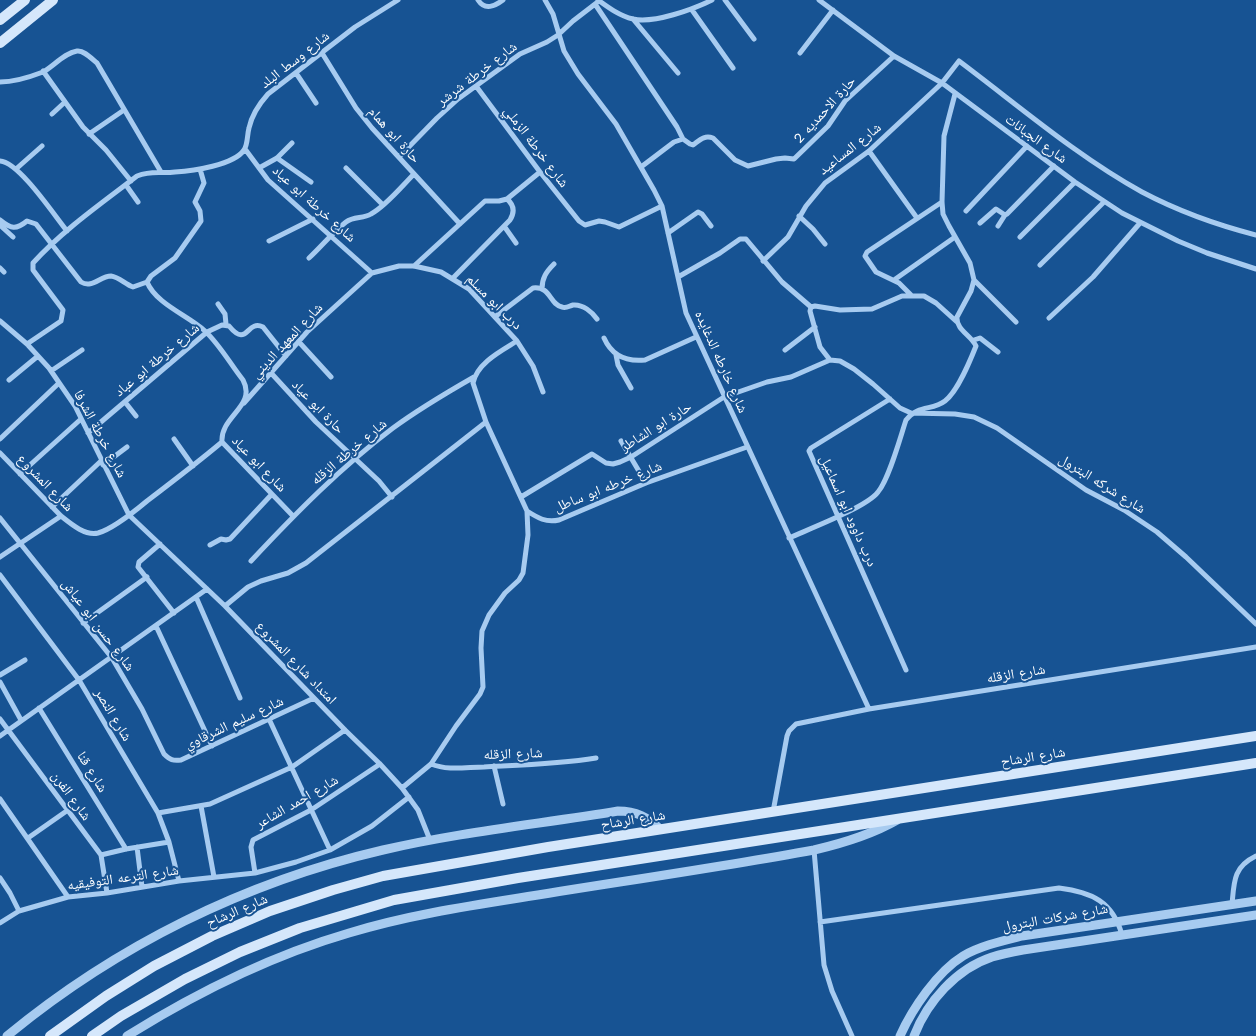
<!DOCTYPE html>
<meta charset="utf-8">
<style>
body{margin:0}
canvas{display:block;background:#175393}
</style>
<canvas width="1256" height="1036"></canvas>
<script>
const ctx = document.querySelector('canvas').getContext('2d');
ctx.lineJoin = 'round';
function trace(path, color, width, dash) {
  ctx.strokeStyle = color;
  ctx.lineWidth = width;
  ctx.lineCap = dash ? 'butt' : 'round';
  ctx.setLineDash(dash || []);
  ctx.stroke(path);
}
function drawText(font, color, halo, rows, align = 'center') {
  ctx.font = font + ' "Work Sans","Noto Naskh Arabic",sans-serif';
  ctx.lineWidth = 4;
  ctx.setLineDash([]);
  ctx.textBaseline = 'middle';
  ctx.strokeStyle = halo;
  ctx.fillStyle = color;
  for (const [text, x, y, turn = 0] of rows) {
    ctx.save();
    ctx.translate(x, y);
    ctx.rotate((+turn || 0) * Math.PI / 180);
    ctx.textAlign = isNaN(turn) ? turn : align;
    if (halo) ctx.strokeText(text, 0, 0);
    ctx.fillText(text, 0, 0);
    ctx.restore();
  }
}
const minor = new Path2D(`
 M478,0C485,11 495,6 503,0
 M545,0L553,14L564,51L578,74L616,124L654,190L662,206L686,313L869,709
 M598,0C609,8 620,16 633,19C653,24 694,9 712,0
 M725,0L754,39
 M819,0L894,56L942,83L1075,182L1122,213L1178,241L1207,253L1256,269
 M595,4L677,127L683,139
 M692,10L733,68
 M633,19L678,73
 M322,53L356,108L372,128L460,224
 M800,53L833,10
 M43,71L83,127L106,150L131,181
 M296,73L316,103
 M0,82C14,82 30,77 43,72C54,66 64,53 77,51C84,50 92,59 97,63L161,172
 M476,86L540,172L579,221L585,225L599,221L605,222L619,227L662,206
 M52,114L65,102
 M89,134L124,110
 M245,149L268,180L372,273
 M869,151L917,218
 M399,157L437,118L458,99L520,54L547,42L558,35L573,21L599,1
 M277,158L311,182
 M0,161C19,162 54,215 67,231
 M641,167L674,142L683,139L690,144L693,145C700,140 704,135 713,138L735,160L748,166L776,159L785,158L794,159L828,126L845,101L894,56
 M259,168L277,158L292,143
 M346,168L383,205
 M16,169L42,146
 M200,169L204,183L195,202L200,211L201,221L175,258L151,276L147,282C156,304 189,316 205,331C220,345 231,365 243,380C257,406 220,416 222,442L293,516
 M126,185L138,202
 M966,211L1027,146
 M799,216L813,229L825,244
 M0,220C11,229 16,230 27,221L36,224L81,282C92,289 100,276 111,276C119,277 125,284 133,287L147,282
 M980,223L996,209L1005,215L1007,214L1054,166
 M0,225L13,237
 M504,226L516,243
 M998,226L1005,215
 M668,233L698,212L702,214L711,226
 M1020,237L1075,182
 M269,241L313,219
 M309,258C321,247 333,232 346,222C354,216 363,219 371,214C386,206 402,186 414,174
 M763,261L788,237L806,206L825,183L869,151L942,83L959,61C1019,106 1077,156 1142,192C1178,211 1217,225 1256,235
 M1040,265L1104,202
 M414,266L485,201H499L507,199L540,172
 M0,268L4,272
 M678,277L720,253L740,239H746L782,282L811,307
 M453,278L510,220C515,212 514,205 507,199
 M894,280L955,237
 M974,280L1016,322
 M542,289C542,278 546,272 554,264
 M911,295L899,283L876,272L865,256L867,252L942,202
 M218,304L225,314L226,324
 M496,316L533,288C551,286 549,304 562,307C566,309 569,306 573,305C583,304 592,312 597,319
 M1049,318L1093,277L1140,223
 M0,321L27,344L49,368L75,406L129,515L225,606L345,730L380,764L402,788L418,810L430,840
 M604,338C612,356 626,362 645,360L696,337
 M974,340L980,338L998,352
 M517,341C501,351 477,363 473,383L486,422L527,511C538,518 546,523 559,520L646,483L747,447
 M299,342L331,377
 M27,344L61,321L63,310L33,270V263C63,230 102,203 137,176C153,170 160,174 175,172C193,171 234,165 244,150C248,144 247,135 249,128C252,114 259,104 268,94L355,27L398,0
 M785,350L815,327
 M616,355L618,365L631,388
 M830,360L820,347L810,311L811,307L815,306L840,310L872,309L902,296H924L936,303L957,322
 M51,371L82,350
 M272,374L316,422L379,481L392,497
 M9,380L38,356
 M890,399L811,448L809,451L906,670
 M125,402L136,416
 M244,403L307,332L372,273L399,266H414L441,272L469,289L517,341L533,366L543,392
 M88,433L207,332L222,325L229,326C248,349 246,319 263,327L286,356
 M0,439L59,383
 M174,439L193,466
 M621,441L646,483
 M0,453L61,516C71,524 85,536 98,533C113,529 135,511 147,501C172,482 197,463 222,442
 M103,465L127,447
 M20,474L81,419
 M521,497L592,454L606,463L613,464L620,462L631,457L724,397L767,382L791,377L830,360L840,361L854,369L873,384L900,408L911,413L955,414L974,417L997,428L1086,490L1124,510L1157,532L1186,557L1256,624
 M52,507L101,461
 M0,518L112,658L142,709L164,754C170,760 173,761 181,760L314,698
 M789,538C809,529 867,507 878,492C889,479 900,438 906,420C919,404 932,411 945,401C958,391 970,361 976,346C971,335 956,330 957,317L971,291L974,280L970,263L949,226L943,214L942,202L944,136L955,94
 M160,544L139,562L138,567L174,613
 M210,545L221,539L226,540L230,539L272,494
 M0,557L61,516
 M251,561C295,514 341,467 393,428C419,409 446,393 474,377
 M0,575L79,680L158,813L169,842L179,881
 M196,597L240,698
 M225,606L248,587L261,581L288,573L306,563L486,422
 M83,623L147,577
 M156,626L212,746
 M0,675L25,660
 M0,682L21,720
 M39,708L126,849
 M0,719L101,855L107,893
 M269,719L330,850
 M0,736L207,589
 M431,764C448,771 467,767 484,767C522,765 559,764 596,758
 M494,766L503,804
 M402,788L431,764L456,726L480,694L483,687L481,648L482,631L489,615L505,593L519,580L523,573L528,535L527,511
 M0,799L68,897
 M201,806L214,877
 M773,812L787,736L789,731L796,724L869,709L1256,647
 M158,813L210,804L292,767L345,730
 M28,838L68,810
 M137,847L142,887
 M814,850L824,965L832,991L852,1036
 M101,855L126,849L169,842
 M255,873L251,847L253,840L311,810L380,764
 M0,878L10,893L19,911
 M1232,905C1234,882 1233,867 1256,856
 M820,922L1059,888C1092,892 1113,902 1122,935
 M0,923L19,911L68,897L107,893L179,881L255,873L296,862L330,850L372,826L409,797`);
const tertiary = new Path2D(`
 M7,1036C116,946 245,882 383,850C460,832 540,824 618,811C636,811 648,817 660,829
 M127,1036C196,993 270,956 349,933C405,916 462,907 519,898C617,882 716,868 814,850C844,843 871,835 897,820
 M900,1036C912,1009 937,972 963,956C980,946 1002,941 1022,936L1256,901
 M914,1036C927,1002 956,969 992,957C1002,954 1012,952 1023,950L1256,915`);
const secondary = new Path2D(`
 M0,20L25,0
 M0,43L53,0
 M50,1036L106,996L154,966L212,936L270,911L333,890L383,876L548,847L1256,736
 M92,1036L121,1016L185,979L240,952L300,928L394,900L518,878L1256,763`);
const streetNames = [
 ["شارع وسط البلد",295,60,-38],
 ["شارع خرطة شرشر",477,74,-37],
 ["حارة الاحمديه 2",825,110,-48],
 ["حارة ابو همام",394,135,48],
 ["شارع الجبانات",1036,139,36],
 ["شارع خرطة الزملي",536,147,53],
 ["شارع المساعيد",850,149,-38],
 ["شارع خرطة ابو عياد",314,204,42],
 ["درب ابو مسلم",494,302,45],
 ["شارع المعهد الديني",287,341,-47],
 ["شارع خرطة ابو عباد",157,360,-40],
 ["شارع خارطه الدغايده",721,362,66],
 ["حارة ابو عياد",318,407,46],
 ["حارة ابو الشاطر",656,427,-32],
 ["شارع خرطة الشرفا",100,434,62],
 ["شارع خرطة الزقله",349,452,-40],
 ["شارع ابو عياد",259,464,46],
 ["شارع المشروع",45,483,46],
 ["شارع شركه البترول",1102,484,32],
 ["شارع خرطه ابو ساطل",608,487,-22],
 ["درب داوود ابو اسماعيل",848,511,66],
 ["شارع حسن ابو عياش",98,625,53],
 ["امتداد شارع المشروع",296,663,46],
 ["شارع الزقله",1016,674,-9],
 ["شارع النصر",113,715,59],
 ["شارع سليم الشرقاوي",234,723,-25],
 ["شارع الزقله",513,754,-2],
 ["شارع الرشاح",1033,757,-9],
 ["شارع قنا",92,772,58],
 ["شارع الفرن",71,796,54],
 ["شارع احمد الشاعر",297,802,-30],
 ["شارع الرشاح",633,820,-9],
 ["شارع الترعه التوفيقيه",123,878,-8],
 ["شارع الرشاح",237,911,-23],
 ["شارع شركات البترول",1055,918,-10]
];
trace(minor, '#a7cbf0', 5);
trace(tertiary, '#a7cbf0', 9);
trace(secondary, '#d5e7fb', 10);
drawText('14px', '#fff', '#175393', streetNames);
</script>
